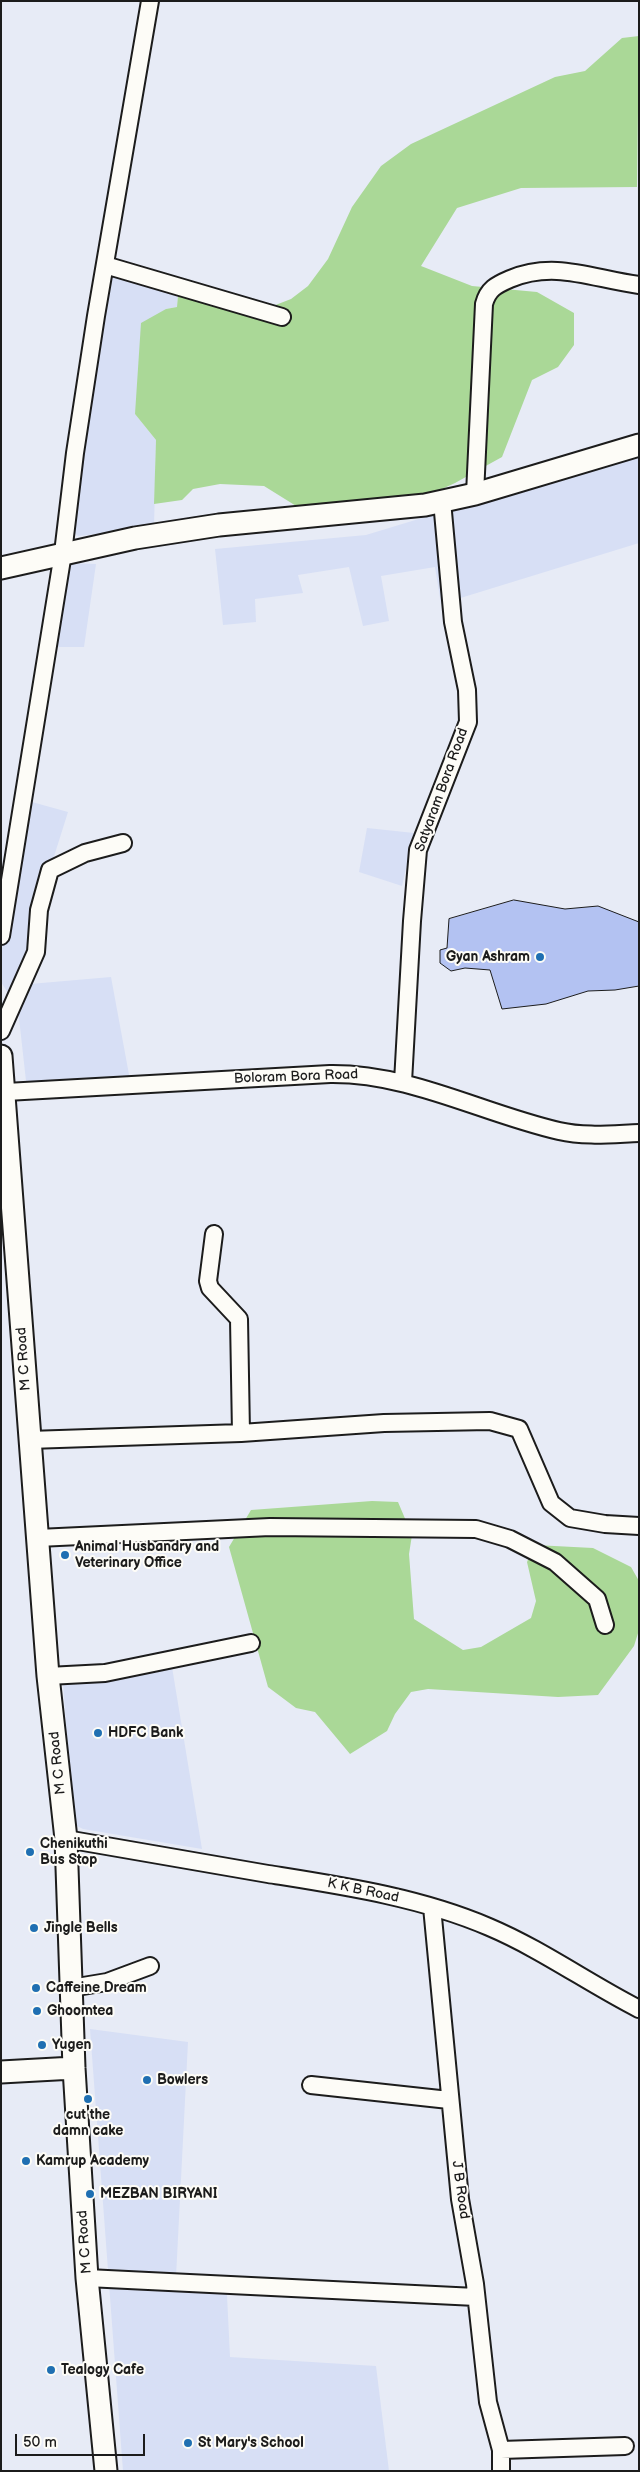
<!DOCTYPE html>
<style>
body{margin:0}
#map{position:relative;width:640px;height:2472px;overflow:hidden;background:#e7ebf6;font-family:"Balsamiq Sans",sans-serif}
canvas{display:block}
.frame{position:absolute;inset:0;border:2px solid #1c1c1c;pointer-events:none}
.scale{position:absolute;left:15px;top:2434px;width:130px;height:22px;box-sizing:border-box;border:2px solid #1c1c1c;border-top:0;padding-left:6px;font-size:15px;line-height:18px;white-space:nowrap;color:#1c1c1c;-webkit-text-stroke:4px #fdfcf7;paint-order:stroke}
</style>
<div id="map">
<canvas width="640" height="2472"></canvas>
<div class="frame"></div>
<div class="scale">50 m</div>
</div>
<script>
const ctx = document.querySelector('canvas').getContext('2d');
ctx.lineJoin = 'round';
function fill(path, color) {
  ctx.fillStyle = color;
  ctx.fill(path, 'evenodd');
}
function trace(path, color, width, dash) {
  ctx.strokeStyle = color;
  ctx.lineWidth = width;
  ctx.lineCap = dash ? 'butt' : 'round';
  ctx.setLineDash(dash || []);
  ctx.stroke(path);
}
function drawText(font, color, halo, rows, align = 'center') {
  ctx.font = font + ' "Balsamiq Sans",sans-serif';
  ctx.lineWidth = 4;
  ctx.setLineDash([]);
  ctx.textBaseline = 'middle';
  ctx.strokeStyle = halo;
  ctx.fillStyle = color;
  for (const [text, x, y, turn = 0] of rows) {
    ctx.save();
    ctx.translate(x, y);
    ctx.rotate((+turn || 0) * Math.PI / 180);
    ctx.textAlign = isNaN(turn) ? turn : align;
    if (halo) ctx.strokeText(text, 0, 0);
    ctx.fillText(text, 0, 0);
    ctx.restore();
  }
}
const built = new Path2D(`
 M113,264L179,284L177,307L166,309L135,414L156,440L154,528L78,536L71,530Z
 M639,452V543L441,604L435,567L381,576L389,621L363,626L349,567L298,575L303,593L255,599L256,622L223,625L215,549L366,535Z
 M65,563L96,564L84,647H55Z
 M32,802L68,812L45,885L30,984L111,977L130,1080L27,1090L18,1009L1,982V954Z
 M367,828L414,833L402,886L359,872Z
 M171,1661L202,1849L83,1829L73,1824L63,1682Z
 M90,2029L188,2042L176,2277L226,2275L230,2357L376,2366L389,2471H123Z`);
const green = new Path2D(`
 M639,36L637,187L521,188L457,208L421,266L472,286L537,292L574,313V345L558,367L532,380L502,457L455,483L398,509H301L264,486L220,484L193,489L182,500L154,504L156,440L135,414L141,323L166,309L177,307L179,284L273,306L291,299L308,286L328,259L352,207L381,166L411,144L555,77L585,71L622,38Z
 M372,1501L398,1502L412,1535L409,1554L414,1619L463,1650L481,1647L531,1618L536,1601L527,1562L535,1545L593,1548L631,1567L639,1581V1630L634,1646L598,1695L558,1697L428,1689L411,1692L395,1714L387,1731L350,1754L315,1712L296,1708L268,1687L229,1547L251,1510Z`);
const building = new Path2D(`
 M514,900L565,909L598,906L639,922V986L615,990L588,991L546,1004L502,1009L490,970L465,968L451,971L440,963V950L447,948L449,919Z`);
const minor = new Path2D(`
 M105,265L282,317
 M475,494L484,304C488,289 496,285 510,279C555,260 593,279 639,285
 M1,936L63,553L75,453L96,316L150,1
 M1,1031L36,952L39,910L50,870L85,853L123,843
 M403,1082L412,921L418,850L468,722L467,690L453,622L442,501
 M6,1092L330,1074C410,1073 481,1113 559,1131C585,1137 612,1134 639,1133
 M214,1234L208,1281L210,1288L239,1319L241,1433
 M29,1440L241,1433L384,1423L490,1421L519,1429L551,1503L570,1518L605,1524L639,1526
 M38,1538L270,1527L476,1529L510,1539L555,1562L597,1599L605,1625
 M48,1676L105,1673L251,1643
 M66,1839C134,1851 201,1863 268,1874C343,1886 419,1897 489,1927C541,1949 588,1983 639,2009
 M432,1907L460,2199L475,2284L488,2402L501,2450V2471
 M71,1988L107,1982L150,1966
 M311,2085L449,2100
 M87,2278L476,2297
 M501,2450L625,2446`);
const tertiary = new Path2D(`
 M1,568L135,538L219,525L425,505L475,494L639,445
 M1,1056L48,1676L66,1839L74,2068L87,2278L106,2471
 M1,2072L74,2068`);
const markers = [
 [540,957,5,"#1f6fb2"],
 [65,1555,5,"#1f6fb2"],
 [98,1733,5,"#1f6fb2"],
 [30,1852,5,"#1f6fb2"],
 [34,1928,5,"#1f6fb2"],
 [36,1988,5,"#1f6fb2"],
 [37,2011,5,"#1f6fb2"],
 [42,2045,5,"#1f6fb2"],
 [147,2080,5,"#1f6fb2"],
 [88,2099,5,"#1f6fb2"],
 [26,2161,5,"#1f6fb2"],
 [90,2194,5,"#1f6fb2"],
 [51,2370,5,"#1f6fb2"],
 [188,2443,5,"#1f6fb2"]
];
const streetNames = [
 ["Satyaram Bora Road",442,790,-70],
 ["Boloram Bora Road",296,1077,-2],
 ["M C Road",24,1359,-94],
 ["M C Road",58,1763,-96],
 ["K K B Road",363,1891,12],
 ["J B Road",460,2190,82],
 ["M C Road",85,2242,-94]
];
const poiNames = [
 ["Gyan Ashram",530,957,"right"],
 ["Animal Husbandry and",75,1547],
 ["Veterinary Office",75,1563],
 ["HDFC Bank",108,1733],
 ["Chenikuthi",40,1844],
 ["Bus Stop",40,1860],
 ["Jingle Bells",44,1928],
 ["Caffeine Dream",46,1988],
 ["Ghoomtea",47,2011],
 ["Yugen",52,2045],
 ["Bowlers",157,2080],
 ["cut the",88,2115,"center"],
 ["damn cake",88,2131,"center"],
 ["Kamrup Academy",36,2161],
 ["MEZBAN BIRYANI",100,2194],
 ["Tealogy Cafe",61,2370],
 ["St Mary's School",198,2443]
];
fill(built, '#d7dff5');
fill(green, '#aad897');
fill(building, '#b3c2f2');
trace(building, '#1c1c1c', 1);
trace(minor, '#1c1c1c', 20);
trace(tertiary, '#1c1c1c', 25);
trace(minor, '#fdfcf7', 16);
trace(tertiary, '#fdfcf7', 21);
for (const [x, y, r, color] of markers) {
  const dot = new Path2D();
  dot.arc(x, y, r, 0, 2 * Math.PI);
  ctx.fillStyle = color;
  ctx.fill(dot);
  trace(dot, '#fdfcf7', 2);
}
drawText('14px', '#1c1c1c', '#fdfcf7', streetNames);
drawText('bold 14px', '#1c1c1c', '#fdfcf7', poiNames, 'left');
</script>
